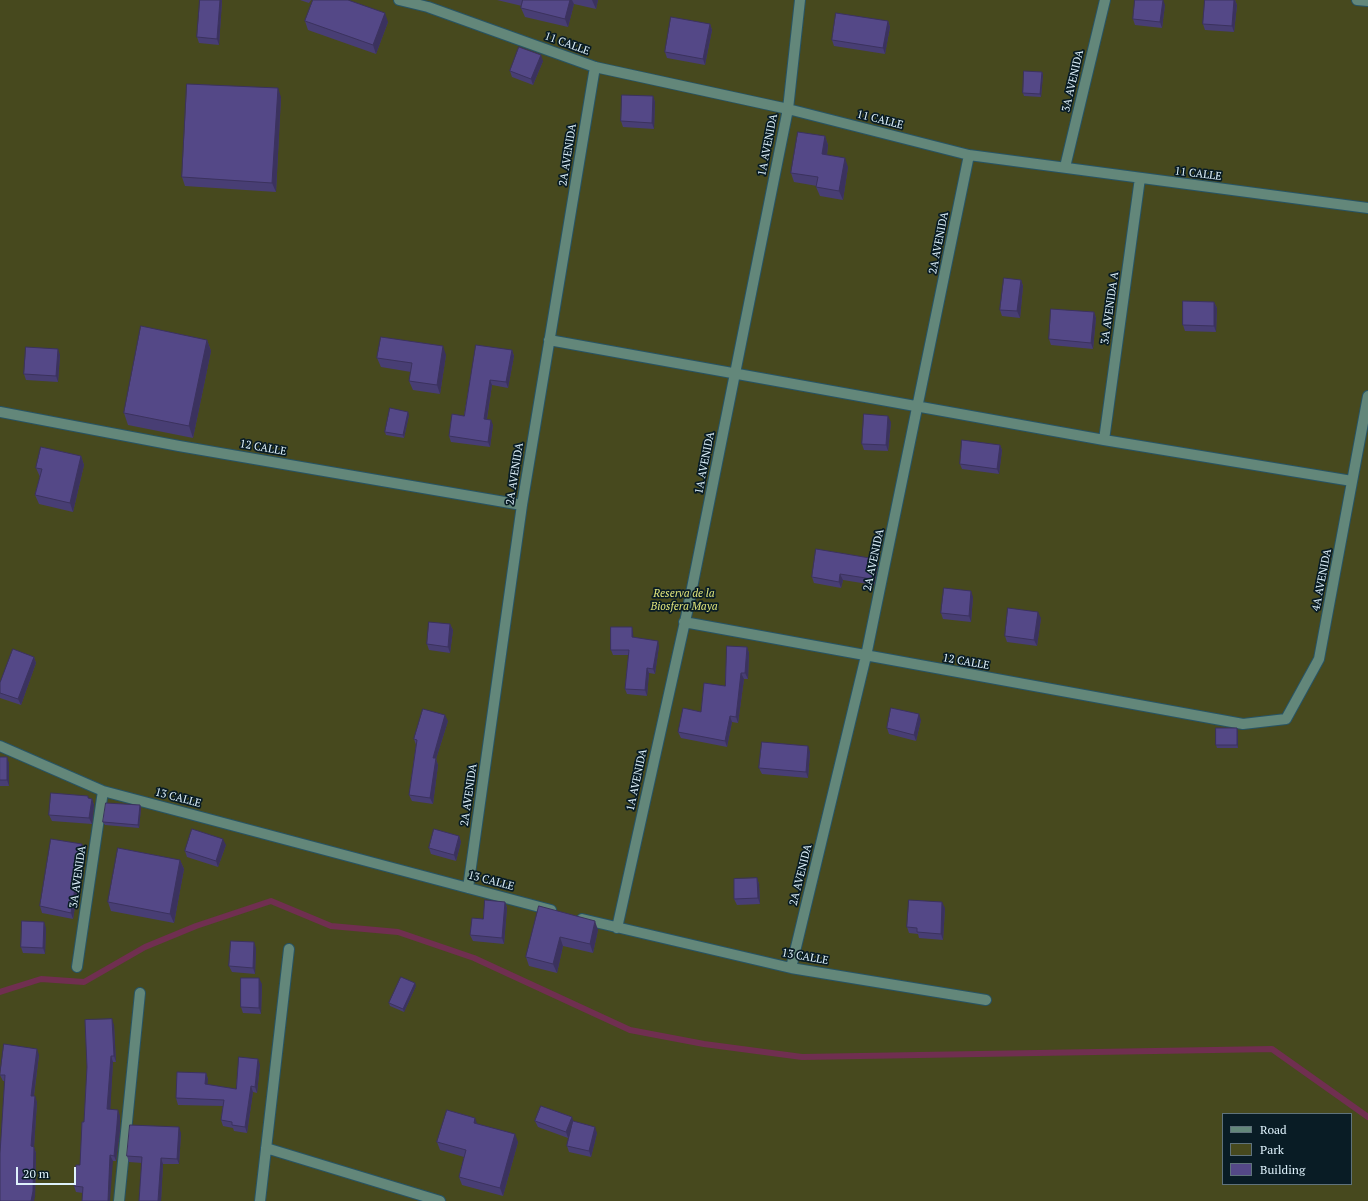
<!DOCTYPE html>
<style>
body{margin:0}
#map{position:relative;width:1368px;height:1201px;overflow:hidden;background:#04364a;font-family:"PT Serif",serif}
canvas{display:block}
.legend{position:absolute;left:1222px;top:1113px;width:130px;height:72px;box-sizing:border-box;background:#091c25;border:1px solid #5f727b;margin:0;padding:5px 7px;list-style:none;font-size:12px;color:#dff2fc}
.legend li{display:flex;align-items:center;gap:8px;height:20px}
.legend b{width:20px;border:1px solid #5f727b}
.scale{position:absolute;left:16px;top:1167px;width:60px;height:18px;box-sizing:border-box;border:2px solid #dff2fc;border-top:0;padding-left:5px;font-size:12px;line-height:14px;white-space:nowrap;color:#dff2fc;-webkit-text-stroke:3px #091c25;paint-order:stroke}
</style>
<div id="map">
<canvas width="1368" height="1201"></canvas>
<ul class="legend">
<li><b style="height:5px;background:#63877a"></b>Road</li>
<li><b style="height:11px;background:#47491e"></b>Park</li>
<li><b style="height:11px;background:#544887"></b>Building</li>
</ul>
<div class="scale">20 m</div>
</div>
<script>
const ctx = document.querySelector('canvas').getContext('2d');
ctx.lineJoin = 'round';
function fill(path, color) {
  ctx.fillStyle = color;
  ctx.fill(path, 'evenodd');
}
function trace(path, color, width, dash) {
  ctx.strokeStyle = color;
  ctx.lineWidth = width;
  ctx.lineCap = dash ? 'butt' : 'round';
  ctx.setLineDash(dash || []);
  ctx.stroke(path);
}
function drawText(font, color, halo, rows, align = 'center') {
  ctx.font = font + ' "PT Serif",serif';
  ctx.lineWidth = 3.5;
  ctx.setLineDash([]);
  ctx.textBaseline = 'middle';
  ctx.strokeStyle = halo;
  ctx.fillStyle = color;
  for (const [text, x, y, turn = 0] of rows) {
    ctx.save();
    ctx.translate(x, y);
    ctx.rotate((+turn || 0) * Math.PI / 180);
    ctx.textAlign = isNaN(turn) ? turn : align;
    if (halo) ctx.strokeText(text, 0, 0);
    ctx.fillText(text, 0, 0);
    ctx.restore();
  }
}
const green = new Path2D(`
 M0,0H1368V1201H0ZM1223,1114H1351V1184H1223Z`);
const stream = new Path2D(`
 M0,992L41,979L84,982L145,947L196,926L271,901L331,926L398,932L474,958L630,1030L704,1044L802,1057L1272,1049L1368,1117`);
const minor = new Path2D(`
 M399,0L428,7L595,67L788,109L969,155L1368,208
 M1357,0L1368,1
 M1065,167L1105,0
 M549,340L1104,440L1352,481
 M0,412L179,446L522,505
 M1104,440L1140,178
 M684,622L1243,724L1286,719L1319,659L1368,396
 M0,746L103,791L551,910
 M468,888L522,505L595,67
 M582,919L791,968L986,1000
 M617,928L688,608L788,109L800,0
 M77,967L103,791
 M791,968L866,656L969,155
 M266,1148L440,1201
 M119,1201L140,993
 M260,1201L289,949`);
const wall = new Path2D(`
 M300,0H311L309,3Z
 M497,0H598L596,9L574,4L568,27L525,17L521,8L522,6Z
 M1205,0H1235L1237,5L1234,32L1205,30L1203,24Z
 M222,1L219,45L199,43L197,37Z
 M1165,5L1162,28L1135,25L1133,19Z
 M305,21L388,22L376,54L308,30Z
 M888,21L890,27L885,54L834,46L832,40Z
 M710,24L712,30L705,65L667,58L665,52Z
 M543,61L533,85L512,77L510,71Z
 M1042,72L1043,75L1041,97L1024,96L1023,93Z
 M653,96L655,102L654,129L623,127L621,121Z
 M281,97L276,192L185,186L182,177Z
 M825,136L828,145L827,155L848,167L843,200L820,196L816,187L817,186L794,182L791,173Z
 M1021,280L1023,286L1020,318L1002,316L1000,310Z
 M1214,302L1217,308L1216,332L1185,331L1183,325Z
 M1094,312L1096,318L1093,349L1051,345L1049,339Z
 M207,340L211,351L193,438L128,425L124,413Z
 M512,350L514,356L508,388L492,385L487,419L493,425L490,447L451,442L449,436Z
 M60,355L58,382L26,380L24,374Z
 M446,355L440,394L413,390L409,381L411,372L381,367L377,358Z
 M409,415L404,438L386,435L385,432Z
 M891,422L888,451L864,450L862,444Z
 M1000,445L1002,450L999,474L962,469L960,464Z
 M81,456L84,465L73,512L39,504L35,495L40,477L36,468Z
 M878,565L874,585L843,580L841,588L814,583L812,577Z
 M973,597L971,622L943,619L941,613Z
 M1041,618L1037,646L1007,642L1005,636Z
 M450,624L453,630L450,653L429,650L427,644Z
 M633,632V637L659,646L655,674L649,673L647,696L627,694L625,689L629,655H613L611,650Z
 M747,647L749,653L748,679H744L738,723L732,722L727,747L681,738L678,732L701,712L725,686Z
 M34,657L36,663L21,705L0,698V683Z
 M921,720L916,741L889,734L887,728Z
 M448,721L436,759L438,765L433,804L412,801L409,795L416,745L414,739Z
 M1238,732V748H1217L1216,745Z
 M810,752L808,778L762,774L759,768Z
 M0,757L9,763V786H0Z
 M89,798L92,799L94,805L92,824L52,821L49,815Z
 M140,805L141,808L139,828L105,825L103,822Z
 M459,836L461,842L456,861L431,854L429,848Z
 M82,844L84,851L73,919L42,913L40,906Z
 M226,845L218,867L187,857L185,851Z
 M180,860L184,869L174,923L111,911L108,902Z
 M757,878L759,884L760,904L737,905L734,899Z
 M505,902L507,908L504,944L473,941L470,935L483,919Z
 M539,906L598,930L593,953L563,946L557,973L529,966L526,957Z
 M945,908L943,940L919,938L918,934L909,933L907,927Z
 M46,928L45,954L23,953L21,947Z
 M256,948L255,974L232,972L229,966Z
 M262,984L261,1014L243,1013L241,1007Z
 M416,986L404,1012L390,1006L389,1003Z
 M114,1025L116,1062H113L110,1109L120,1116V1130L116,1161H113L83,1193L76,1192L74,1186L80,1165L84,1122Z
 M39,1055L34,1096L37,1102L34,1147L36,1153L35,1197L5,1081H3L0,1075Z
 M260,1065L257,1093L253,1092L247,1133L234,1131L233,1128L223,1126L221,1120L223,1106L178,1105L176,1098L206,1073L208,1079L207,1085L236,1089Z
 M535,1121L573,1122L597,1133L591,1157L569,1152L567,1146L569,1135L568,1138L538,1127Z
 M478,1124L518,1142L503,1196L462,1185L459,1177L464,1157L440,1150L437,1142Z
 M181,1133L179,1164H163L161,1201H139L142,1163L129,1162L127,1156Z`);
const shadedWall = new Path2D(`
 M220,0H222V1L219,45L217,39Z
 M570,0H572L574,4L568,27L565,19Z
 M592,0H598L596,9Z
 M1163,0L1165,5L1162,28L1160,22Z
 M1234,0H1235L1237,5L1234,32L1232,26Z
 M385,13L388,22L376,54L373,45Z
 M888,21L890,27L885,54L883,48Z
 M710,24L712,30L705,65L703,59Z
 M541,55L543,61L533,85L531,79Z
 M1042,72L1043,75L1041,97L1040,94Z
 M278,88L281,97L276,192L272,183Z
 M653,96L655,102L654,129L652,123Z
 M825,136L828,145L826,163L822,154Z
 M845,158L848,167L843,200L839,191Z
 M1021,280L1023,286L1020,318L1017,311Z
 M1214,302L1217,308L1216,332L1214,326Z
 M1094,312L1096,318L1093,349L1091,343Z
 M207,340L211,351L193,438L189,426Z
 M443,346L446,355L440,394L437,385Z
 M58,349L60,355L58,382L56,376Z
 M512,350L514,356L508,388L506,382Z
 M490,380L492,385L486,424L484,419Z
 M408,412L409,415L404,438L403,435Z
 M888,416L891,422L888,451L886,445Z
 M491,420L493,425L490,447L488,442Z
 M1000,445L1002,450L999,474L997,469Z
 M81,456L84,465L73,512L70,503Z
 M876,559L878,565L874,585L872,579Z
 M840,574L843,580L841,588L839,582Z
 M971,591L973,597L971,622L969,616Z
 M1038,612L1041,618L1037,646L1034,640Z
 M450,624L453,630L450,653L448,647Z
 M632,627L633,632L634,642L632,637Z
 M658,641L659,646L655,674L653,669Z
 M747,647L749,653L748,679L745,673Z
 M34,657L36,663L21,705L18,699Z
 M647,668L649,673L647,696L645,690Z
 M741,673L744,679L738,723L736,717Z
 M919,714L921,720L916,741L914,735Z
 M445,715L448,721L436,759L438,765L433,804L430,798L433,758Z
 M730,716L732,722L727,747L725,741Z
 M1237,728L1238,732V748L1237,745Z
 M808,746L810,752L808,778L806,772Z
 M7,757L9,763V786L7,780Z
 M92,799L94,805L92,824L89,818Z
 M140,805L141,808L139,828L138,825Z
 M459,836L461,842L456,861L454,855Z
 M223,839L226,845L218,867L216,861Z
 M82,844L84,851L73,919L71,913Z
 M180,860L184,869L174,923L170,914Z
 M757,878L759,884L760,904L758,898Z
 M505,902L507,908L504,944L502,938Z
 M942,902L945,908L943,940L941,934Z
 M595,921L598,930L593,953L590,944Z
 M44,922L46,928L45,954L43,948Z
 M560,937L563,946L557,973L553,964Z
 M254,942L256,948L255,974L253,968Z
 M259,978L262,984L261,1014L259,1008Z
 M415,983L416,986L404,1012L403,1009Z
 M112,1019L114,1025L116,1062L114,1056Z
 M37,1049L39,1055L33,1102L31,1096Z
 M111,1056L113,1062L110,1115L107,1109Z
 M258,1059L260,1065L257,1093L255,1087Z
 M206,1073L208,1079L207,1090L205,1084Z
 M251,1086L253,1092L247,1133L245,1127Z
 M35,1096L37,1102L34,1147L36,1153L35,1197L34,1201H31V1146Z
 M118,1110L120,1116V1130L116,1161L114,1156Z
 M572,1117L574,1123L568,1138L566,1132Z
 M475,1118L478,1126L474,1123Z
 M179,1127L181,1133L179,1164L177,1159Z
 M595,1127L597,1133L591,1157L589,1151Z
 M515,1134L518,1142L503,1196L500,1188Z
 M110,1155L113,1161L110,1201H108Z
 M161,1158L163,1164L161,1201H158Z`);
const building = new Path2D(`
 M200,0H220L217,39L197,37Z
 M313,0H348L385,13L373,45L305,21Z
 M523,0H570L565,19L521,8Z
 M1135,0H1163L1160,22L1133,19Z
 M1205,0H1234L1232,26L1203,24Z
 M836,13L888,21L883,48L832,40Z
 M671,17L710,24L703,59L665,52Z
 M519,47L541,55L531,79L510,71Z
 M1024,71L1042,72L1040,94L1023,93Z
 M187,84L278,88L272,183L182,177Z
 M622,95L653,96L652,123L621,121Z
 M798,132L825,136L822,154L845,158L839,191L816,187L818,177L791,173Z
 M1004,278L1021,280L1017,311L1000,310Z
 M1183,301L1214,302V326L1183,325Z
 M1051,309L1094,312L1091,343L1049,339Z
 M141,326L207,340L189,426L124,413Z
 M381,337L443,346L437,385L409,381L412,363L377,358Z
 M476,345L512,350L506,382L490,380L484,419L491,420L488,442L449,436L452,414L464,416Z
 M26,347L58,349L56,376L24,374Z
 M390,408L408,412L403,435L385,432Z
 M864,414L888,416L886,445L862,444Z
 M962,440L1000,445L997,469L960,464Z
 M41,447L81,456L70,503L35,495L42,469L36,468Z
 M816,549L876,559L872,579L840,574L839,582L812,577Z
 M944,588L971,591L969,616L941,613Z
 M1008,608L1038,612L1034,640L1005,636Z
 M429,622L450,624L448,647L427,644Z
 M611,627H632V637L658,641L653,669L647,668L645,690L625,689L629,650H611Z
 M727,646L747,647L745,673H741L736,717L730,716L725,741L678,732L683,708L701,712L704,683L725,686Z
 M13,649L34,657L18,699L0,693V683Z
 M891,708L919,714L914,735L887,728Z
 M423,709L445,715L433,758H436L430,798L409,795L417,740L414,739Z
 M1216,728H1237V745H1216Z
 M762,742L808,746L806,772L759,768Z
 M0,757H7V780H0Z
 M51,793L88,796V798L92,799L89,818L49,815Z
 M106,803L140,805L138,825L103,822Z
 M192,829L223,839L216,861L185,851Z
 M434,829L459,836L454,855L429,848Z
 M51,839L82,844L71,913L40,906Z
 M118,848L180,860L170,914L108,902Z
 M757,878L758,898L734,899V879Z
 M485,900L505,902L502,938L470,935L472,918L483,919Z
 M909,900L942,902L941,934L917,932V928L907,927Z
 M539,906L595,921L590,944L560,937L553,964L526,957Z
 M22,921L44,922L43,948L21,947Z
 M231,941L254,942L253,968L229,966Z
 M401,977L415,983L403,1009L389,1003Z
 M241,978H259V1008L241,1007Z
 M112,1019L114,1056H111L107,1109L118,1110L117,1124L114,1156L110,1155L108,1201H82L83,1187L74,1186L76,1165H80L82,1122H84L87,1067L85,1020Z
 M4,1044L37,1049L31,1096H35L31,1146L34,1147L33,1191L31,1201H0V1153L5,1075H0Z
 M239,1057L258,1059L255,1087L251,1086L245,1127L232,1125V1122L221,1120L224,1100L176,1098L177,1072L206,1073L205,1084L236,1089Z
 M541,1106L572,1117L566,1132L535,1121Z
 M447,1110L475,1118L474,1123L515,1134L500,1188L459,1177L466,1150L437,1142Z
 M573,1121L595,1127L589,1151L567,1146Z
 M130,1125L179,1127L177,1159L161,1158L158,1201H139L142,1157L127,1156Z`);
const streetNames = [
 ["11 CALLE",567,44,20],
 ["3A AVENIDA",1073,81,-77],
 ["11 CALLE",880,120,14],
 ["1A AVENIDA",768,145,-79],
 ["2A AVENIDA",568,155,-81],
 ["11 CALLE",1198,174,7],
 ["2A AVENIDA",939,243,-79],
 ["3A AVENIDA A",1110,308,-82],
 ["12 CALLE",263,448,10],
 ["1A AVENIDA",705,463,-79],
 ["2A AVENIDA",515,474,-81],
 ["2A AVENIDA",874,560,-78],
 ["4A AVENIDA",1322,580,-79],
 ["12 CALLE",966,662,10],
 ["1A AVENIDA",637,780,-78],
 ["2A AVENIDA",469,795,-82],
 ["13 CALLE",178,798,15],
 ["2A AVENIDA",801,875,-76],
 ["3A AVENIDA",78,877,-82],
 ["13 CALLE",491,881,15],
 ["13 CALLE",805,957,10]
];
const parkNames = [
 ["Reserva de la",684,594],
 ["Biosfera Maya",684,607]
];
fill(green, '#47491e');
trace(stream, '#702f50', 6);
trace(minor, '#275466', 12);
trace(minor, '#63877a', 10);
fill(wall, '#483e74');
fill(shadedWall, '#3b325e');
fill(building, '#544887');
trace(building, '#3b325e', 1);
drawText('11px', '#dff2fc', '#091c25', streetNames);
drawText('italic 11px', '#e2e67b', '#091c25', parkNames);
</script>
